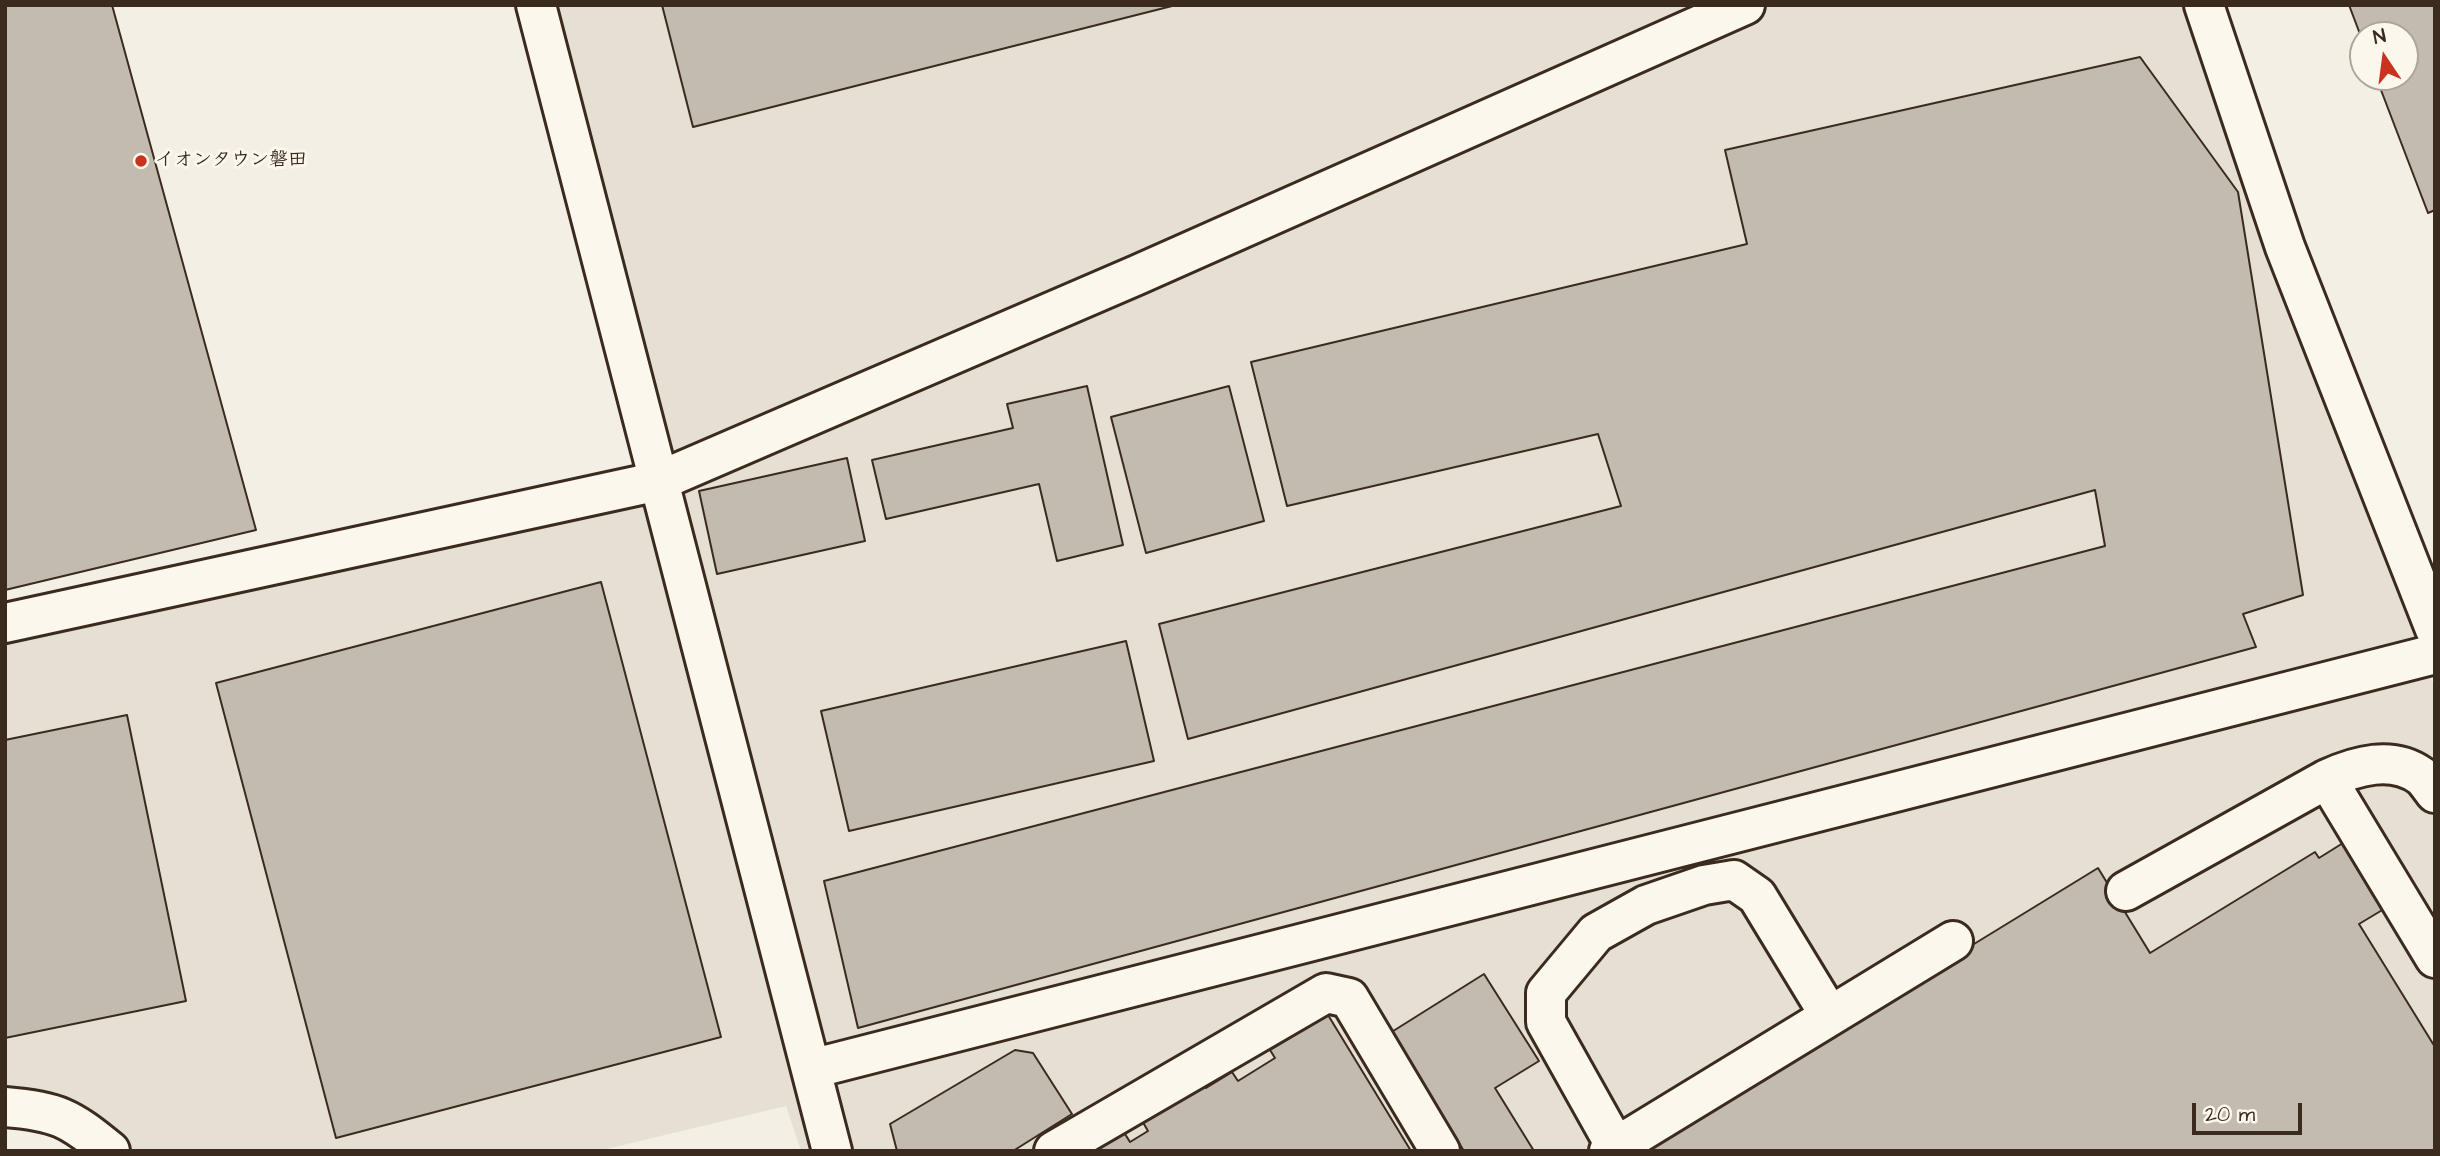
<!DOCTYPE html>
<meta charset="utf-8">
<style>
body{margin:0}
#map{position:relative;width:2440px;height:1156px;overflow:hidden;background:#f3efe4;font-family:"Architects Daughter",sans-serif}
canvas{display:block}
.frame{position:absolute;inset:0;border:7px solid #3b2a1e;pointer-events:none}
.north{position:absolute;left:2349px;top:21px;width:70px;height:70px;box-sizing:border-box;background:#fbf7ec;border:2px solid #aea59a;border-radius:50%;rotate:347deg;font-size:19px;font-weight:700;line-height:28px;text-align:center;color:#3b2a1e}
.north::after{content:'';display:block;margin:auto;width:24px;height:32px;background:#c8321e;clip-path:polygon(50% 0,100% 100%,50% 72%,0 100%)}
.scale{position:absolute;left:2192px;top:1103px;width:110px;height:32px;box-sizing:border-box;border:4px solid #3b2a1e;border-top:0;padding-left:9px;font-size:21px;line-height:24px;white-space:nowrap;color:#3b2a1e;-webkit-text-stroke:5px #fbf7ec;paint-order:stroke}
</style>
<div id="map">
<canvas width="2440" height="1156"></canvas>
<div class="frame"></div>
<div class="north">N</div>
<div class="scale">20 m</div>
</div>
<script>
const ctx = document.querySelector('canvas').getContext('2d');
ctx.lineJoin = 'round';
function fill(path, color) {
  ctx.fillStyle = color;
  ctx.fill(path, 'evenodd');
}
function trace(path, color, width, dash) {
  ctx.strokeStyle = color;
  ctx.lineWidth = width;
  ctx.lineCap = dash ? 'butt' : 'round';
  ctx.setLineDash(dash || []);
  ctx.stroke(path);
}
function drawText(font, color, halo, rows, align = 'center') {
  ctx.font = font + ' "Architects Daughter","Klee One",sans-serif';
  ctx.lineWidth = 6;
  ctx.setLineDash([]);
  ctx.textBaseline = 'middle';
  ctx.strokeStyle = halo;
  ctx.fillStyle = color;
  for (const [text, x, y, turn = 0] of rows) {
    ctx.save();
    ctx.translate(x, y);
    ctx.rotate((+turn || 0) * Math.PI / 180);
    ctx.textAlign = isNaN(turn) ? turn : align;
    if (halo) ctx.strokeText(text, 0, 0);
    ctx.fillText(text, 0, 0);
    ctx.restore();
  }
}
const built = new Path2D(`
 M536,5H2202L2415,638L2428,674L2435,686V1151H801L786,1106L598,1151H93L5,1113V623L659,481Z`);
const building = new Path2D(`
 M5,5H112L256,530L5,590Z
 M662,5H1176L693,127Z
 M2349,5H2435V210L2428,213L2376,77H2405V35H2363V42Z
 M2140,57L2238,192L2303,595L2243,614L2256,647L858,1028L824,881L2105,546L2095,490L1188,739L1159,624L1621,506L1598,434L1287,506L1251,362L1747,244L1725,150Z
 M1087,386L1123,545L1057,561L1039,484L886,519L872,460L1013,428L1007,404Z
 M1229,386L1264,521L1146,553L1111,417Z
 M847,458L865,541L717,574L699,491Z
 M601,582L721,1037L336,1138L216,683Z
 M1126,641L1154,761L849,831L821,711Z
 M127,715L186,1001L5,1038V740Z
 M2343,843L2384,909L2359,924L2435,1047V1151H1624L1912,982L2098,868L2150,953L2315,852L2319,858Z
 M1484,974L1539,1061L1495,1088L1534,1151H1464L1390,1033Z
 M1328,1015L1411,1151H1079L1120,1126L1130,1142L1148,1131L1141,1119L1201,1080L1206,1088L1232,1072L1238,1081L1275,1058L1270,1050Z
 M1015,1050L1033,1053L1072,1114L1013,1151H897L890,1124Z`);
const minor = new Path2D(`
 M536,5L832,1151
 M2204,5L2285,247L2435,629
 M5,623L659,481L1137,275L1745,5
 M2327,779L2435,958
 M2126,891L2327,779C2356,766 2392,755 2421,776C2426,780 2431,788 2435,793
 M811,1069L2435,654
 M5,1107C57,1111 70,1118 110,1151
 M1616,1147L1546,1022V993L1596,933L1646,905L1704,885L1734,880L1757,896L1830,1016
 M1054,1151L1326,993L1349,998L1440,1151
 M1609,1151L1953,941`);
const markers = [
 [141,161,7,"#c8321e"]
];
const poiNames = [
 ["イオンタウン磐田",155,161]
];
fill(built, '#e5dfd4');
fill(building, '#c3bbb0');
trace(building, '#3b2a1e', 2);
trace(minor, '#3b2a1e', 44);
trace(minor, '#fbf7ec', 38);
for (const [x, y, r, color] of markers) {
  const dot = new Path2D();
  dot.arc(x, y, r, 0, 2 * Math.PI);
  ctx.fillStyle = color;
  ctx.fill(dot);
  trace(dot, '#fbf7ec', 2.5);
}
drawText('bold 19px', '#3b2a1e', '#fbf7ec', poiNames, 'left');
</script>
